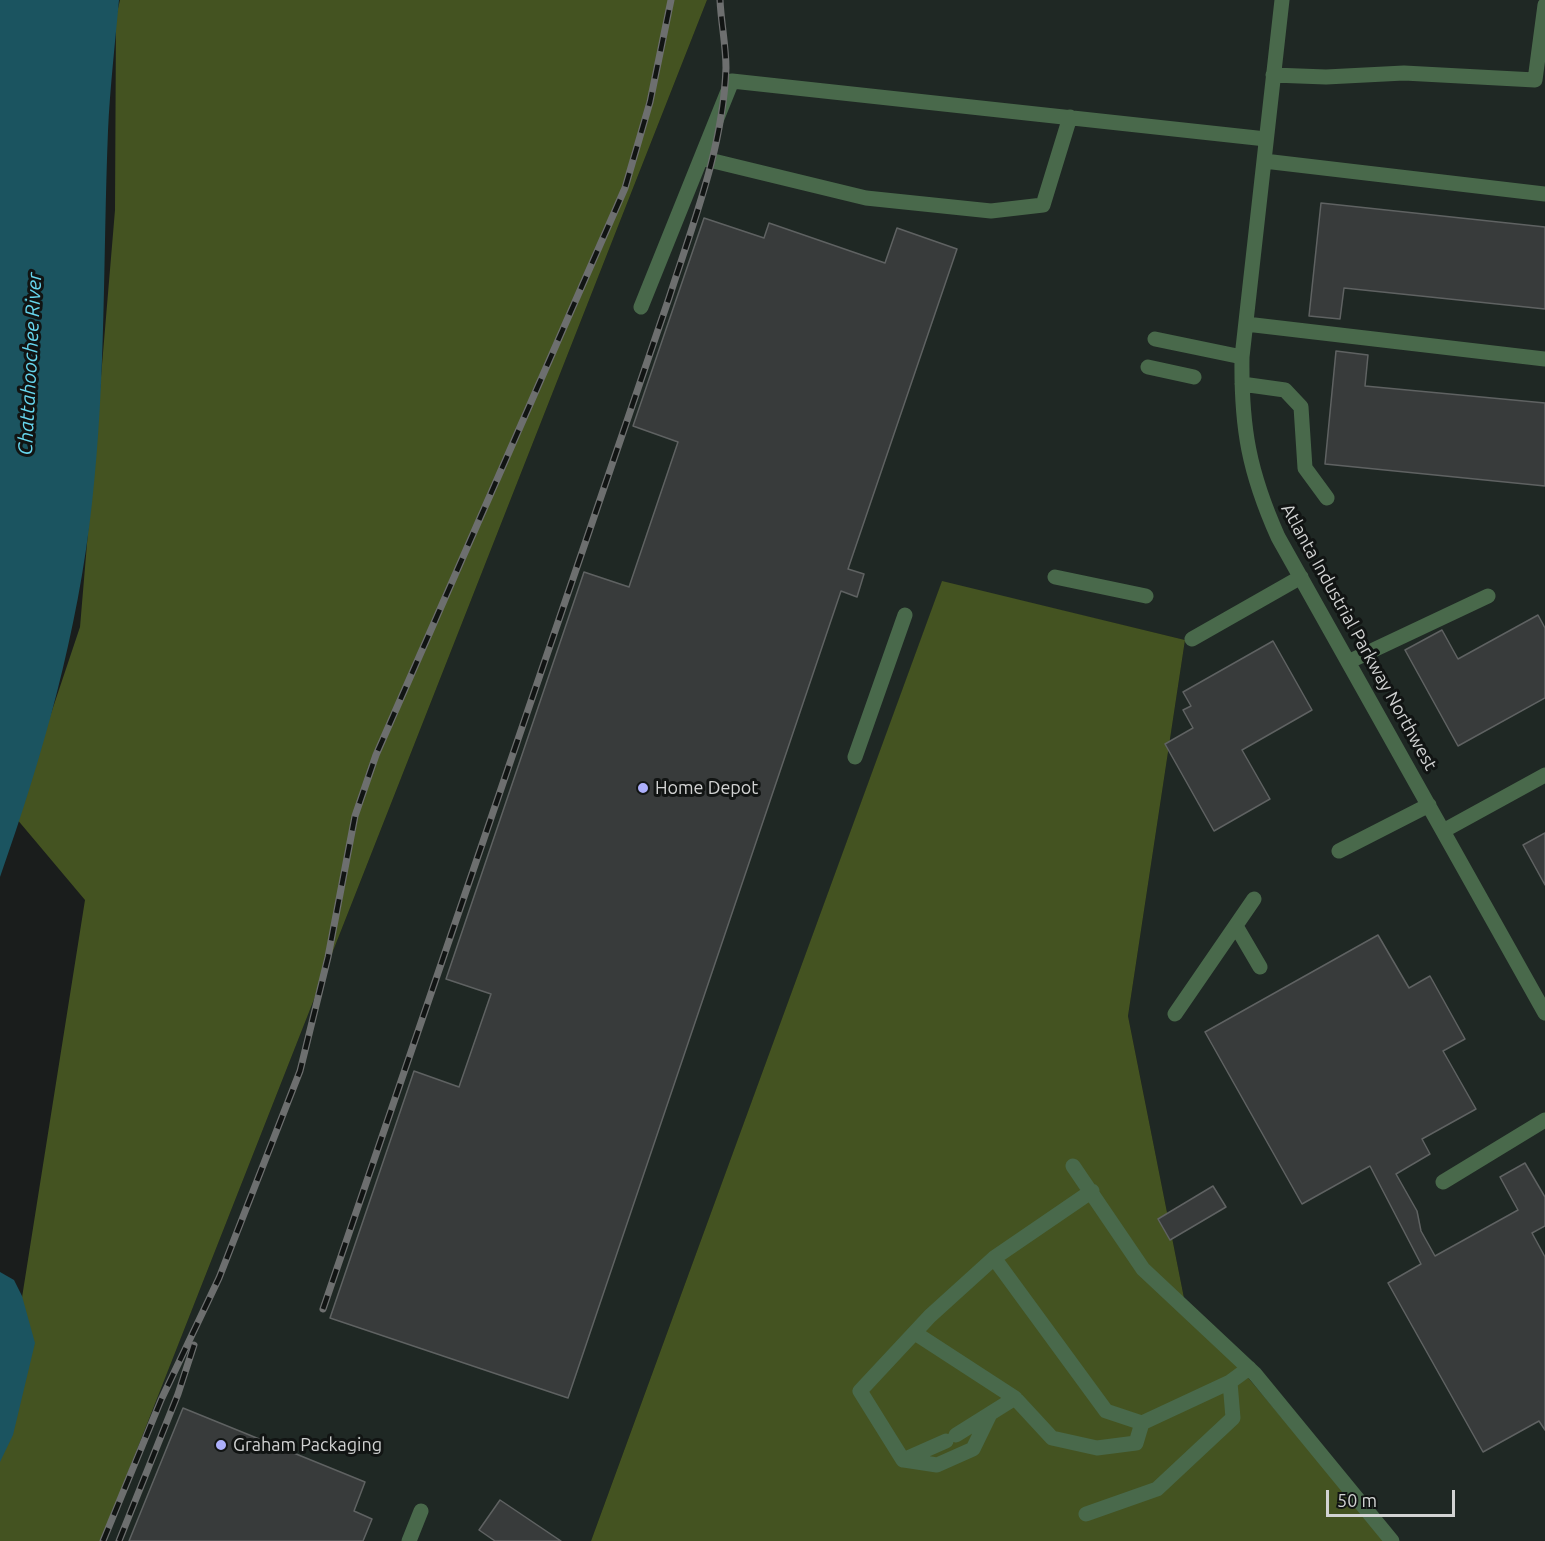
<!DOCTYPE html>
<style>
body{margin:0}
#map{position:relative;width:1545px;height:1541px;overflow:hidden;background:#1a1d1c;font-family:Ubuntu,sans-serif}
canvas{display:block}
.scale{position:absolute;left:1326px;top:1490px;width:129px;height:27px;box-sizing:border-box;border:3px solid #d2d3d3;border-top:0;padding-left:8px;font-size:18px;line-height:21px;white-space:nowrap;color:#d2d3d3;-webkit-text-stroke:4px #111413;paint-order:stroke}
</style>
<div id="map">
<canvas width="1545" height="1541"></canvas>
<div class="scale">50 m</div>
</div>
<script>
const ctx = document.querySelector('canvas').getContext('2d');
ctx.lineJoin = 'round';
function fill(path, color) {
  ctx.fillStyle = color;
  ctx.fill(path, 'evenodd');
}
function trace(path, color, width, dash) {
  ctx.strokeStyle = color;
  ctx.lineWidth = width;
  ctx.lineCap = dash ? 'butt' : 'round';
  ctx.setLineDash(dash || []);
  ctx.stroke(path);
}
function drawText(font, color, halo, rows, align = 'center') {
  ctx.font = font + ' Ubuntu,sans-serif';
  ctx.lineWidth = 6;
  ctx.setLineDash([]);
  ctx.textBaseline = 'middle';
  ctx.strokeStyle = halo;
  ctx.fillStyle = color;
  for (const [text, x, y, turn = 0] of rows) {
    ctx.save();
    ctx.translate(x, y);
    ctx.rotate((+turn || 0) * Math.PI / 180);
    ctx.textAlign = isNaN(turn) ? turn : align;
    if (halo) ctx.strokeText(text, 0, 0);
    ctx.fillText(text, 0, 0);
    ctx.restore();
  }
}
const built = new Path2D(`
 M707,0H1545V1541H1384L1376,1529L1185,1303L1128,1016L1185,640L942,582L591,1541H101Z`);
const forest = new Path2D(`
 M120,0H707L101,1541H0V1419L4,1411L85,900L16,818L80,627L115,210L116,17Z
 M942,581L1185,640L1128,1016L1185,1303L1376,1529L1384,1541H591Z`);
const water = new Path2D(`
 M0,0H119C115,44 110,88 108,131C103,255 106,380 92,503C78,632 43,755 0,877Z
 M0,1272L14,1280L22,1296L35,1343L13,1435L0,1462Z`);
const building = new Path2D(`
 M1321,203L1545,227V309L1344,288L1340,319L1309,316Z
 M704,218L764,238L769,223L885,263L897,228L957,249L848,569L864,574L857,597L841,591L568,1398L330,1318L414,1071L459,1087L491,994L446,979L584,572L629,587L678,442L633,426Z
 M1336,351L1368,355L1365,386L1545,403V486L1325,464Z
 M1538,615L1545,628V698L1458,746L1405,650L1442,630L1458,659Z
 M1273,641L1312,710L1242,750L1270,799L1214,831L1165,744L1193,728L1183,710L1191,706L1183,692Z
 M1545,833V885L1523,845Z
 M1378,935L1409,988L1430,976L1465,1039L1443,1051L1476,1109L1422,1139L1430,1154L1396,1174L1417,1211L1421,1231L1435,1256L1518,1210L1500,1177L1525,1163L1545,1197V1226L1532,1233L1545,1257V1430L1539,1421L1483,1452L1388,1283L1421,1264L1370,1166L1302,1204L1205,1032Z
 M1213,1186L1226,1207L1170,1240L1158,1219Z
 M183,1408L365,1482L354,1511L372,1519L363,1541H129Z
 M500,1500L561,1541H495L479,1530Z`);
const minor = new Path2D(`
 M1282,0L1242,357C1241,428 1249,472 1278,537L1545,1013
 M1273,75L1326,77L1404,73L1535,80L1545,5
 M701,158L866,198L991,211L1043,205L1070,117
 M1264,161L1545,194
 M641,307L732,81L1266,139
 M1246,324L1545,359
 M1155,339L1242,357
 M1148,367L1194,377
 M1242,384L1285,390L1301,407L1305,468L1327,498
 M1055,577L1146,596
 M1192,639L1301,577
 M1348,662L1488,596
 M855,757L905,615
 M1443,831L1545,775
 M1339,851L1429,805
 M1236,926L1260,967
 M1175,1014L1254,899
 M1073,1166L1143,1269L1255,1374L1392,1541
 M1443,1182L1545,1120
 M994,1258L1106,1411L1142,1423
 M915,1333L1015,1398
 M956,1435L1015,1398L1052,1438L1097,1448L1136,1443L1142,1423L1230,1382L1249,1368
 M946,1441L903,1460L860,1391L930,1316L994,1258L1092,1191
 M904,1460L937,1465L973,1449L990,1414
 M1086,1514L1157,1489L1233,1418L1230,1382
 M409,1541L421,1511`);
const rail = new Path2D(`
 M323,1309L669,298C693,223 723,148 726,68C726,46 721,22 720,0
 M103,1541L161,1400L219,1278L300,1071L328,957L355,816L376,755L625,188L650,102L671,0
 M119,1541L178,1394L194,1345`);
const markers = [
 [643,788,6,"#acaffb"],
 [221,1445,6,"#acaffb"]
];
const streetNames = [
 ["Atlanta Industrial Parkway Northwest",1359,637,61]
];
const poiNames = [
 ["Home Depot",655,788],
 ["Graham Packaging",233,1445]
];
const waterNames = [
 ["Chattahoochee River",30,364,-87]
];
fill(built, '#1f2824');
fill(forest, '#445321');
fill(water, '#1b5460');
fill(building, '#383b3b');
trace(building, '#5f6262', 1.5);
trace(minor, '#49694b', 15);
trace(rail, '#6d6f6f', 7);
trace(rail, '#111413', 4.5, [14]);
for (const [x, y, r, color] of markers) {
  const dot = new Path2D();
  dot.arc(x, y, r, 0, 2 * Math.PI);
  ctx.fillStyle = color;
  ctx.fill(dot);
  trace(dot, '#111413', 2);
}
drawText('18px', '#d2d3d3', '#111413', streetNames);
drawText('18px', '#d2d3d3', '#111413', poiNames, 'left');
drawText('italic 20px', '#67d6ee', '#111413', waterNames);
</script>
